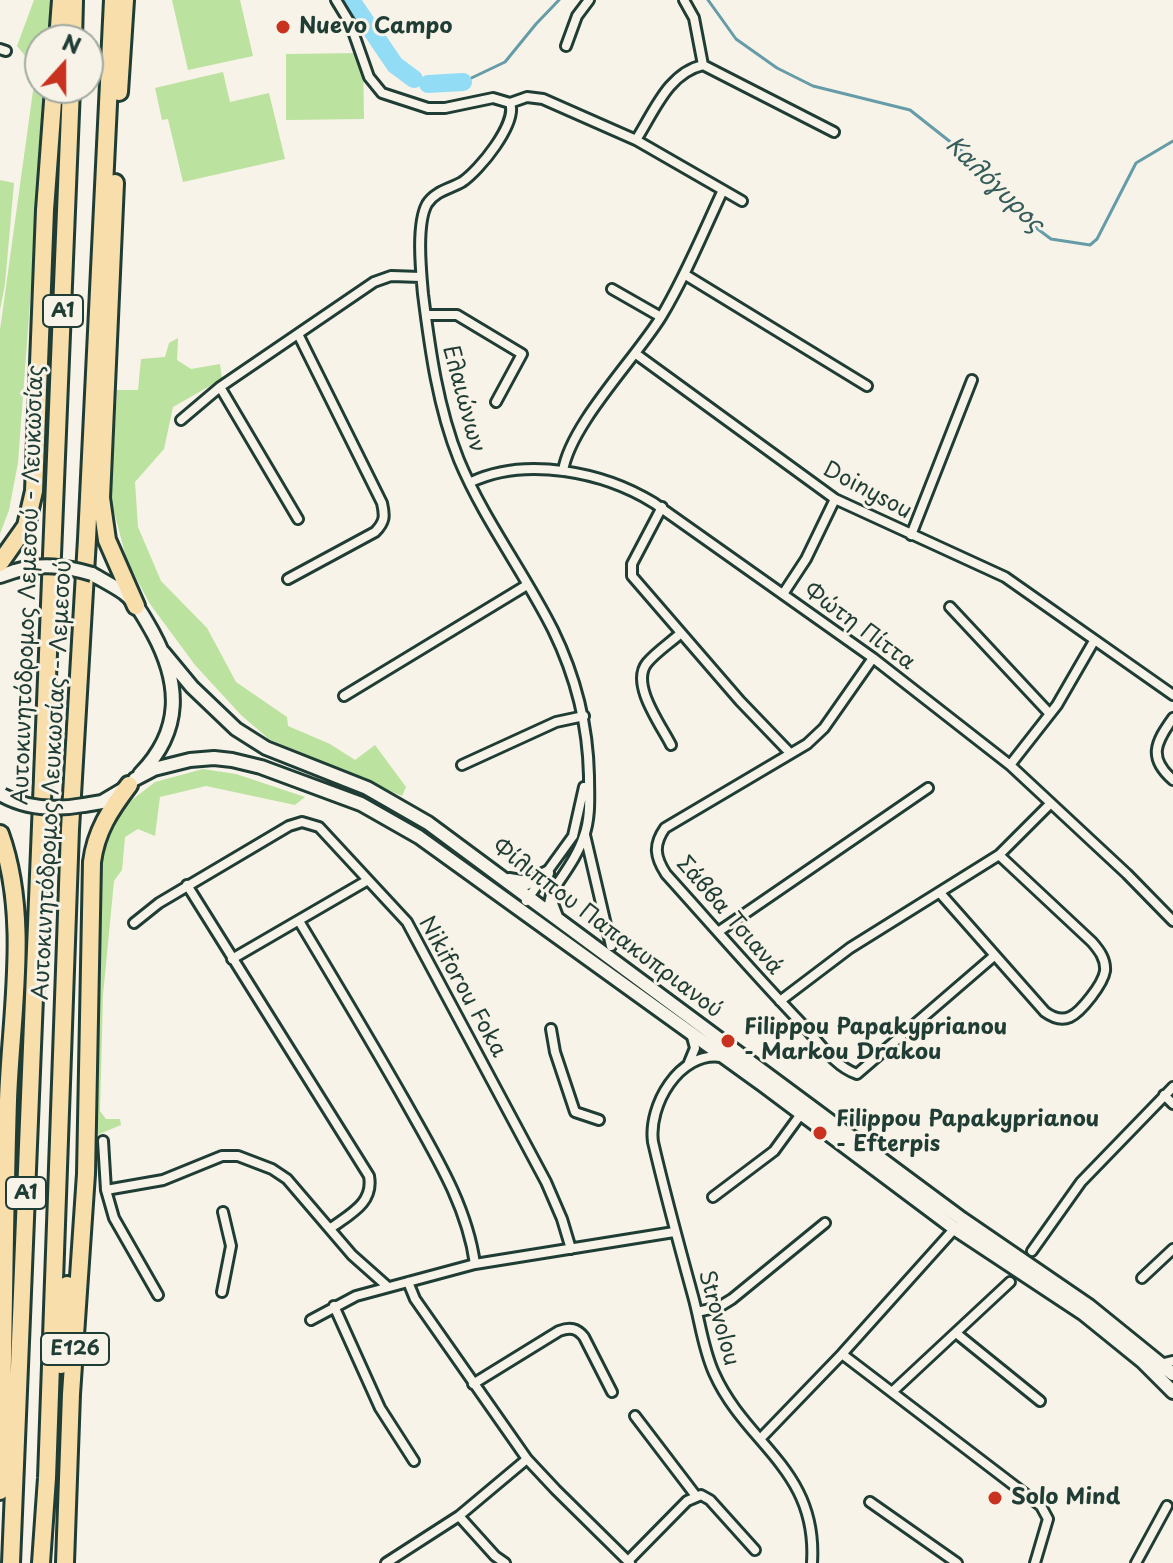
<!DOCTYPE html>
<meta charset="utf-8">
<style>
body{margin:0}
#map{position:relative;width:1173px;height:1563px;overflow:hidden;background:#f7f3e8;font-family:"Playpen Sans",sans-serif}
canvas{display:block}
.north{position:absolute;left:24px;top:24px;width:80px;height:80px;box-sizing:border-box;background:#f7f3e8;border:2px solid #a1aaa0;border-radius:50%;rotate:21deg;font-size:22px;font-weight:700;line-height:32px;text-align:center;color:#1f3d34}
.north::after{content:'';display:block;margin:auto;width:28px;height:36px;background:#c8321e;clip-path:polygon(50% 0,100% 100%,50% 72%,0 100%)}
</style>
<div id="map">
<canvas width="1173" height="1563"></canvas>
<div class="north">N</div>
</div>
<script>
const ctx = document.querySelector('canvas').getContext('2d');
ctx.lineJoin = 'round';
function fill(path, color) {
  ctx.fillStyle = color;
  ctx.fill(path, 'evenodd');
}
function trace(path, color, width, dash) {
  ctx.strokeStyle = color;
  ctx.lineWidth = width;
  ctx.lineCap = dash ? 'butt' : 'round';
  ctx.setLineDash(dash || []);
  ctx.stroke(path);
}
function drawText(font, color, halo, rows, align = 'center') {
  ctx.font = font + ' "Playpen Sans",sans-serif';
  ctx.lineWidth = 6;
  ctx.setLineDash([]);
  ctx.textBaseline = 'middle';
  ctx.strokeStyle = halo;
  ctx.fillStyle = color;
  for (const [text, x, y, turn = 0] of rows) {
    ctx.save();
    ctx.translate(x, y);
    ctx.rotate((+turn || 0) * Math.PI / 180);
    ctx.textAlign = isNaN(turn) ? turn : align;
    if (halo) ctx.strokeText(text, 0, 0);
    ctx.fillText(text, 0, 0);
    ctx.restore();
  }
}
const green = new Path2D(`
 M34,0H52L49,40H40V88H46L18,463L9,510L0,534V330L36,69L17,46Z
 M172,0H240L253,56L188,70Z
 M363,53L364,119L286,120V54Z
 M223,72L230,102L269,93L285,159L183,182L168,119L162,120L155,88Z
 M0,180L14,183L5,284L0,310Z
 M178,338L177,360L191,369L220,364L222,379L173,407L164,449L135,482L138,527L161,581L207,628L236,682L287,717L288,726L330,744L355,760L375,745L406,787L402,796L269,739L241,715L195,665L150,604L127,561L111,500L117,390H138L141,359L165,357L169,343Z
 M203,769L236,774L305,797L295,805L206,786L160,797L155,836L138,829L125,837L122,870L114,881L103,995L100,1111L106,1119H120L121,1125L97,1135L96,875L105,831L128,803L155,782Z`);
const stream = new Path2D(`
 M708,0L736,39L777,68L813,86L910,110L972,159L1031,224L1051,239L1090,245L1097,239L1136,163L1173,141
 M463,82L505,62L536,24L559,0`);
const river = new Path2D(`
 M351,0L395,65L414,79
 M428,84L463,82`);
const street = new Path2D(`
 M336,0L350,23L369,77L382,93L428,108H445L493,98L510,103
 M684,0L694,18L703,65
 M566,46L577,16L589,0
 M0,49L6,51
 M510,103C518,123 479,171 462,182C450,189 435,191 427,204C416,224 421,272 423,294C430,350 438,408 459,460C484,520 524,572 553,630C575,675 588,726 589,776C589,795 591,817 584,836C578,855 565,872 554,889
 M510,103L527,97L543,99L636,140L742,201
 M636,140C654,112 668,73 703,65L834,132
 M684,274L867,386
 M612,289L661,317
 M426,315H457L522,354L496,402
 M636,354L835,499L1005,577L1173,695
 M220,387L298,519
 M181,420L220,387L374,282L391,276L421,277
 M563,471C570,425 635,359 661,317C685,277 703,233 723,190
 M471,482C526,456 604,472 654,503L873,658L1010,765L1127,874L1173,921
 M662,507L632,564V576L740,701L790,753
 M911,535L972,380
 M288,579L375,532C385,522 385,516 382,503L299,336
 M783,594L806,559L835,499
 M950,607L1050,714
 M873,658L824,728L807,744L665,828C653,845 655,857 666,874C712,925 756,976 803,1025C818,1041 835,1067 857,1074L994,956
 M344,696L527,585
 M1173,718C1155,743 1148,758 1173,780
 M671,745C661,725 630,684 647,663C656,652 670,643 681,633
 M462,765L556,722L584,716
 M1010,765L1057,705L1094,641
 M585,835L611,946
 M187,885L369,1176C374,1203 350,1214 331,1228
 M940,893L1045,1012C1052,1017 1061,1021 1070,1017C1081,1012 1103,984 1105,971C1106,959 1099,950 1092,942L999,855
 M526,901L573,836L584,787
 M299,921C335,981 371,1041 405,1101C434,1153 467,1205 475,1264
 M134,923L159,903L289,826L302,822L319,827L407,922L546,1182L562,1219L571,1249
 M718,932L928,788
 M232,959L368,880
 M780,1001L850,948L999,855L1050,804
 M551,1029L555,1052L575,1112L599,1120
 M721,1057C679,1051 648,1106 653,1142C665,1194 679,1245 693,1296C700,1321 703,1349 714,1373C746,1445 818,1469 812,1563
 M688,1065L695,1048L691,1033
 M1164,1095L1173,1104
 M103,1141L106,1190L114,1218L158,1295
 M106,1190L163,1180L222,1156H238L272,1169L287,1179L352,1255L388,1287
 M713,1197L774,1151L801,1114
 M1032,1251L1081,1182L1173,1087
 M1142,1278L1173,1249
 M408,1282L415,1299L527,1459L556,1490L630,1563
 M222,1292L231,1246L223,1212
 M334,1306L380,1408L414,1461
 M697,1312L719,1307L732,1299L825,1223
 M311,1320L356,1296L475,1264L674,1232
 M956,1333L1040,1401
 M842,1354L1041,1506L1048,1519L1035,1563
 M1161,1364L1173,1361
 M473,1384L559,1331C570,1327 577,1328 584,1337L612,1392
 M892,1392L1010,1282
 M635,1416L696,1496
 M761,1438L842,1354L956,1227
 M870,1502L957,1563
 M459,1516L495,1556L505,1563
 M628,1561L687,1501L701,1495L710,1500L755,1550
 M386,1563L459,1516L527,1459
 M1136,1563L1167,1506`);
const secondary = new Path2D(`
 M92,574C102,580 114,586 124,593C137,603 145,619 153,633C180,683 183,730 140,774
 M0,576L15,571
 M163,652L192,687L236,729L266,748L367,788L428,823L962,1219L1089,1306L1173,1374
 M135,779L154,769L190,760L214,758L232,760L261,767L361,804L419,837L763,1085L954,1228L1084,1314L1142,1361L1173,1392
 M84,805L102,802L124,789
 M509,880L527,883L547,873
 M555,886L551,904L556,917`);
const highway = new Path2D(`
 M58,40L61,0
 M73,40L74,0
 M119,92L125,0
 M115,183L101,498L107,540L136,606
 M0,563L26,526L34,491L45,210L54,88
 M0,834C30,917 11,1014 8,1100C4,1231 4,1361 0,1491
 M61,1365L67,1285
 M11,1563L71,88
 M41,1563L47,1478L70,829L87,539L113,0
 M65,1563L71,1394L86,1174L92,862C96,831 110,810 129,785`);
const secondaryBridge = new Path2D(`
 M15,571C42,563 65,566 92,574
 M2,795C27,809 56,810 84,805`);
const markers = [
 [283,27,8,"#c8321e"],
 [728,1041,8,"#c8321e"],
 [820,1133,8,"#c8321e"],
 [995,1498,8,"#c8321e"]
];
const shields = [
 [63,311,40],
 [26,1193,40],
 [75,1349,68]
];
const shieldNames = [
 ["A1",63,311],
 ["A1",26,1193],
 ["E126",75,1349]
];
const poiNames = [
 ["Nuevo Campo",299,27],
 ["Filippou Papakyprianou",744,1028],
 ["- Markou Drakou",744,1053],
 ["Filippou Papakyprianou",836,1120],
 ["- Efterpis",836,1145],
 ["Solo Mind",1011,1498]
];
const streetNames = [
 ["Ελαιώνων",463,399,75],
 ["Doinysou",867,491,28],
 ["Αυτοκινητόδρομος Λεμεσού - Λευκωσίας",29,585,-88],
 ["Φώτη Πίττα",859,627,36],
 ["Αυτοκινητόδρομος Λευκωσίας - Λεμεσού",53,780,-87],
 ["Σάββα Τσιανά",729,916,49],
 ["Φίλιππου Παπακυπριανού",607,929,37],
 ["Nikiforou Foka",462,987,61],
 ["Strovolou",718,1318,74]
];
const waterNames = [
 ["Καλόγυρος",994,185,44]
];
fill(green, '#bbe29e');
trace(stream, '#659ca8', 3);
trace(river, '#93dcf5', 18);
trace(street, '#1f3d34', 14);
trace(secondary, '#1f3d34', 18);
trace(highway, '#1f3d34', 22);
trace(street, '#f7f3e8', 8);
trace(secondary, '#f7f3e8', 12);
trace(highway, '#f8deab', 16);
trace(secondaryBridge, '#1f3d34', 18, []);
trace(secondaryBridge, '#f7f3e8', 12);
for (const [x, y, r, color] of markers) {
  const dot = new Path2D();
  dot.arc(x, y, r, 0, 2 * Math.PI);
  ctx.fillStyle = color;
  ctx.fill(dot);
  trace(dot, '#f7f3e8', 3);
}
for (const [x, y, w] of shields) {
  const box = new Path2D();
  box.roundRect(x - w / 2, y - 16, w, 32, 6);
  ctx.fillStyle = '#f7f3e8';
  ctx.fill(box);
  trace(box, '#1f3d34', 2);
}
drawText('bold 20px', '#1f3d34', null, shieldNames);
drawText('bold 22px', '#1f3d34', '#f7f3e8', poiNames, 'left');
drawText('22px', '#1f3d34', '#f7f3e8', streetNames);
drawText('italic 24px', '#365d5b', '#f7f3e8', waterNames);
</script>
